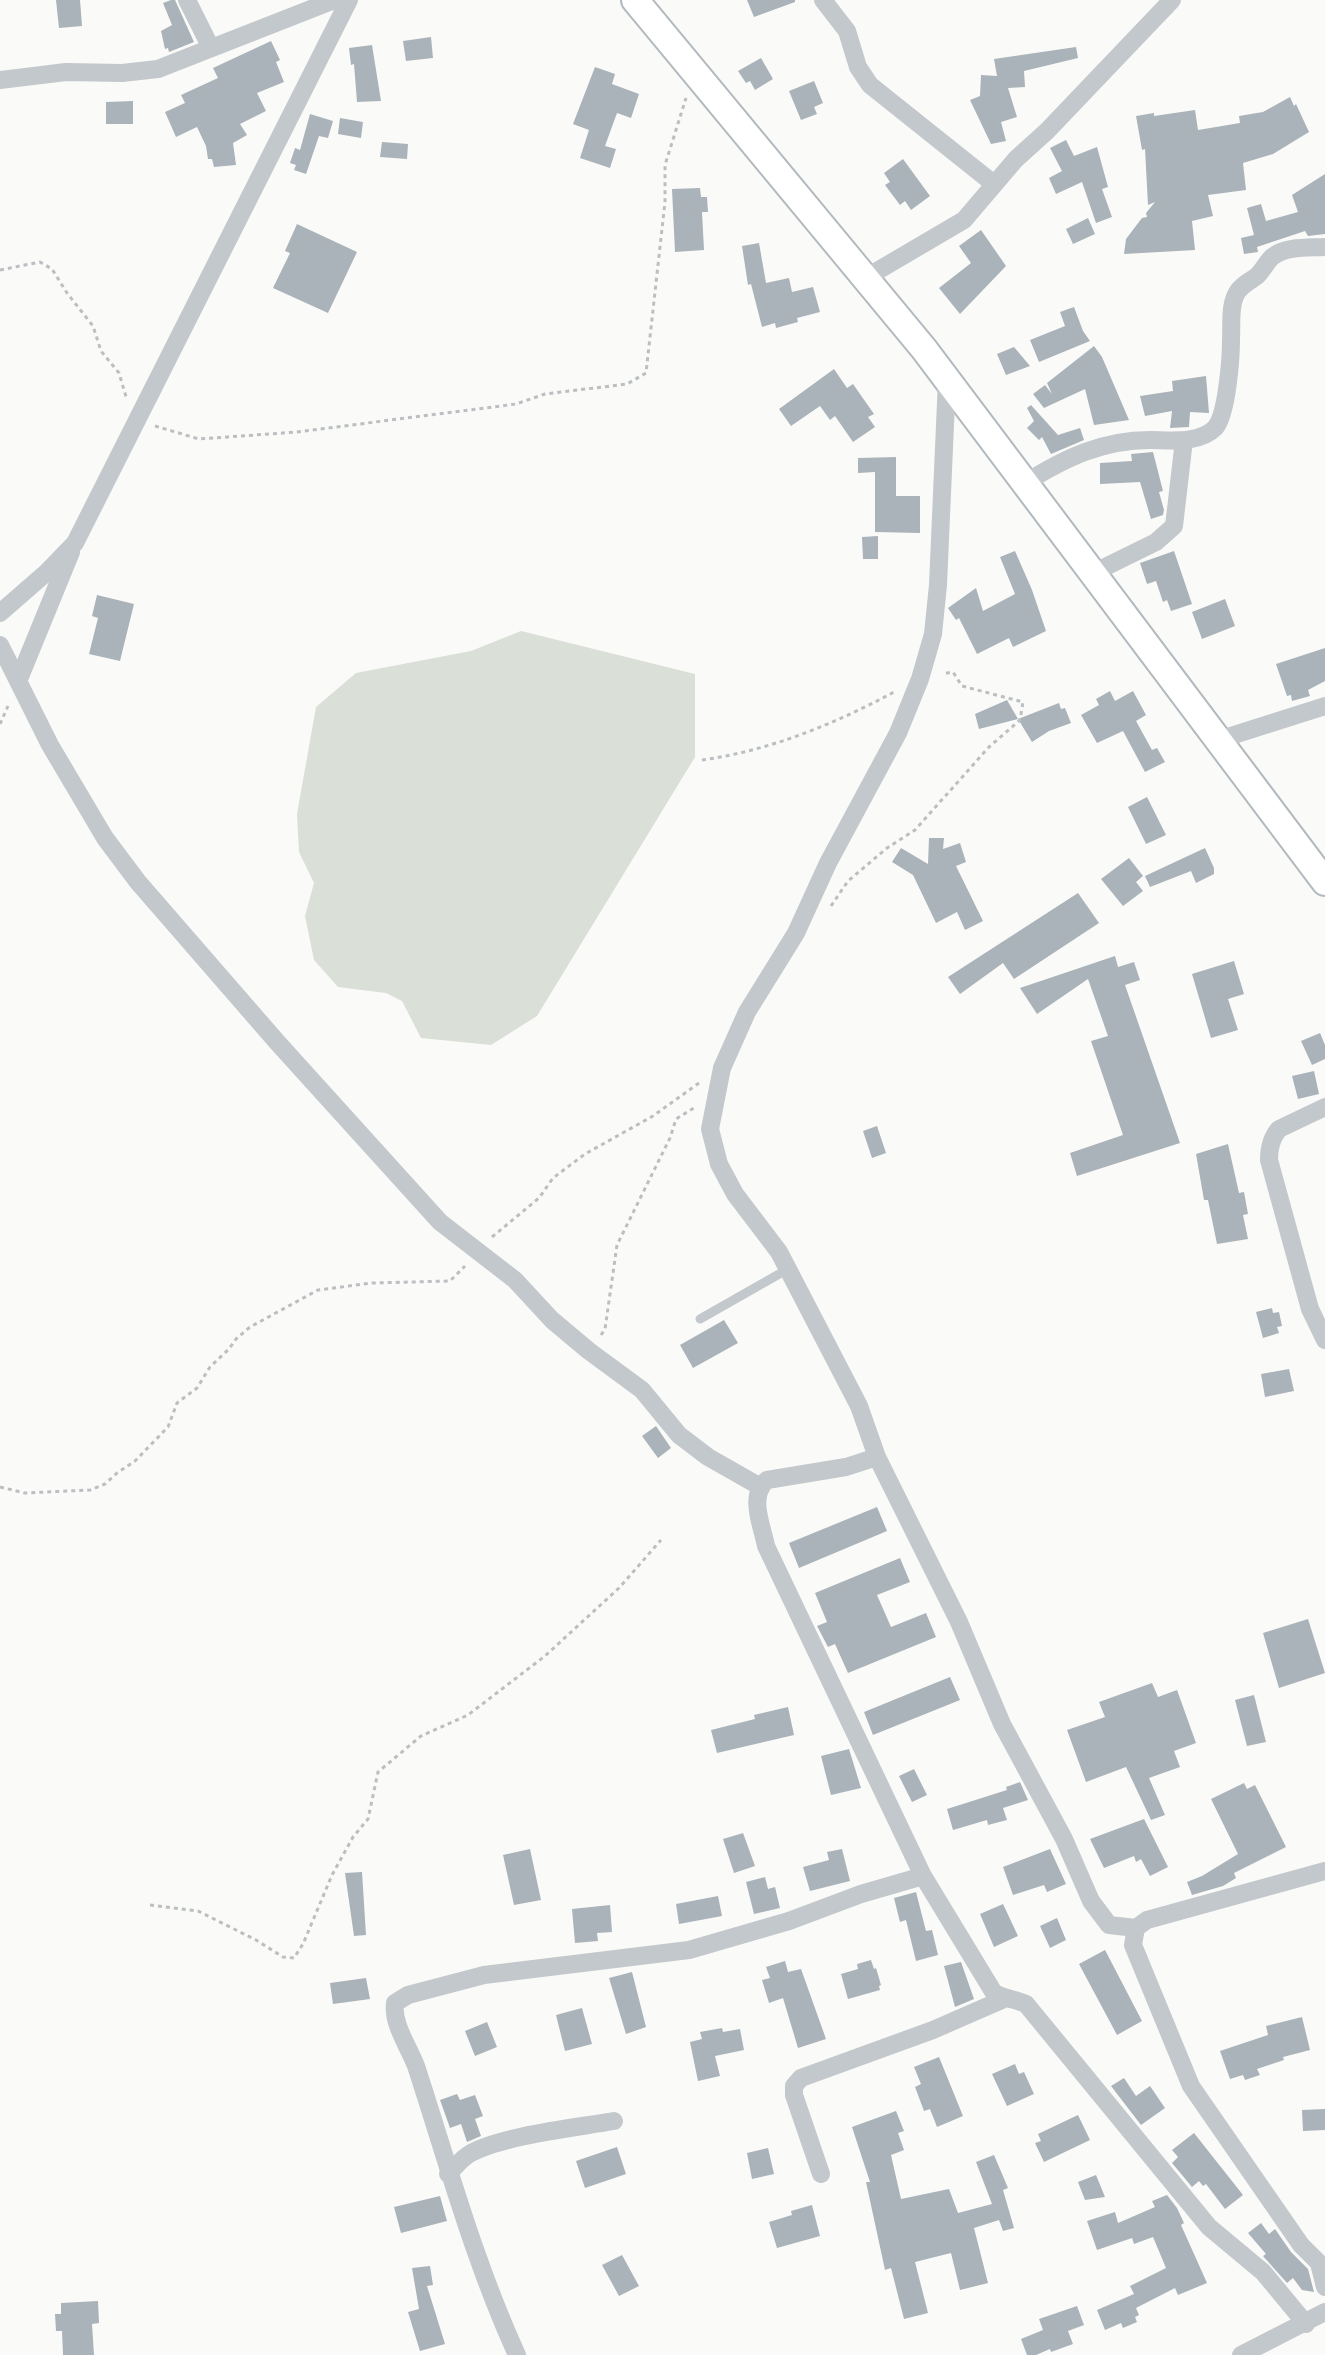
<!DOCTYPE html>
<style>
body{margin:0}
canvas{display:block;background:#fafaf8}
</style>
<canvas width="1325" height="2355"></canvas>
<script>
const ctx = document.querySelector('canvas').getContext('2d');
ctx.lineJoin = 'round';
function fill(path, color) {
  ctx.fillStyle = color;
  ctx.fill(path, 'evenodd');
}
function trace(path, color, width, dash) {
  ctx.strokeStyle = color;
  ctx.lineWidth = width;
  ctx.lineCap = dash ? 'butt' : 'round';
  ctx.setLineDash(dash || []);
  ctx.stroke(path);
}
const green = new Path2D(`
 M521,631L695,674V757L537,1016L491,1045L421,1038L402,1001L386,993L338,987L314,960L305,916L314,883L299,852L297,814L316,707L356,673L471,651Z`);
const building = new Path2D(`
 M56,0H80L82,26L59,28Z
 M171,0H175L194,42L169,52L168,48L165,49L161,31L172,25L163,3Z
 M747,0H795V2L754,17Z
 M431,37L433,58L406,61L403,41Z
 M271,41L280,60L276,62L284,82L257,93L266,111L240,124L247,135L233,143L236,165L214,167L212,159H208L206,146L197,127L176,137L165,112L185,103L181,95L218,78L213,68Z
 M372,45L381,101L357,102L354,64L351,65L349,48Z
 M1076,47L1078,58L1024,71L1025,87L1008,88L1017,117L1001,122L1006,141L991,144L970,100L980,96L981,75L997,76L994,59Z
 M761,58L773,79L755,90L750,81L746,83L738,71Z
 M595,67L615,74L612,84L639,94L631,118L617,113L605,146L616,149L610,168L580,158L589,130L573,124Z
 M814,81L823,103L814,107L817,114L801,120L789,91Z
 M1290,97L1294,106L1296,104L1309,132L1273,154L1243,163L1246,190L1208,195L1213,216L1192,221L1195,250L1124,254L1126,239L1142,218L1147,217L1146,213L1155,202L1148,205L1145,149L1142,150L1136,116L1154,113V116L1195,110L1198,130L1240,123L1239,116L1263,112Z
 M133,101V124H106V102Z
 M310,114L333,121L328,138L319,136L306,174L294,170L296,165L290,163L295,148L300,150Z
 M340,118L363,122L361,138L338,134Z
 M1066,140L1074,156L1097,147L1108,187L1102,189L1112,217L1096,223L1082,182L1056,194L1049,178L1062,171L1050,148Z
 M382,142L408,144L407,159L380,157Z
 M903,159L930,196L911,210L905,201L900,205L885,185L890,182L884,173Z
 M1325,174V234L1308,236L1305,231L1257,247L1258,252L1244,254L1241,238L1254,235L1247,208L1261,204L1266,221L1298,212L1292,195Z
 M700,188L701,197H707L708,212H702L704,250L675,252L672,189Z
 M1088,218L1095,234L1073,244L1066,229Z
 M297,224L357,252L328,313L273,288L290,253L285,251Z
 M981,230L1006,266L960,314L939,288L971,263L959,246Z
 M759,243L766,283L789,278L792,292L813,287L820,312L797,318L798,322L776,328L775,323L762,327L751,284L748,285L742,246Z
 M1074,307L1083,331L1090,341L1039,362L1030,340L1065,326L1060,312Z
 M1094,346L1102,357L1129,420L1094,425L1085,389L1044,408L1033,394L1045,385L1052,394L1047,383Z
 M1014,347L1030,366L1006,375L997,354Z
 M834,369L847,388L853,384L874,414L868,417L875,427L853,442L835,416L830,420L820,406L791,426L779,409Z
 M1206,376L1209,413L1190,412L1189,427L1170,428L1172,411L1145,416L1140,396L1173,391L1172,381Z
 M1031,405L1058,435L1080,428L1084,440L1051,454L1042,437L1039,440L1027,428L1034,421L1027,408Z
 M1153,452L1163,491L1159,492L1164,510L1163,515L1151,519L1140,482L1100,484V463L1132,461L1131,454Z
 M896,457V496H920V533L875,532V472L858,473V458Z
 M878,536V559H863L862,537Z
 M1015,551L1032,590L1046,631L1013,647L1009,638L977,654L959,618L956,620L948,608L976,588L983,611L1015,594L1000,557Z
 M1174,551L1192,604L1171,611L1167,600L1163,602L1156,581L1147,584L1140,563Z
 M97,595L134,604L120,661L89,654L98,618L92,616Z
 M1225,599L1235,626L1202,639L1192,612Z
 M1325,648V681L1308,690L1310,696L1292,701L1291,695L1287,696L1276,664Z
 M1110,691L1115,701L1133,691L1146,715L1136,721L1152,750L1157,748L1165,762L1145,772L1123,731L1097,743L1081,715L1099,705L1096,699Z
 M1007,700L1018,719L1059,703L1061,709L1065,708L1071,723L1049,731L1032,742L1018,719L979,729L975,714Z
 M1147,797L1166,835L1146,844L1128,807Z
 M929,838H944L943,849L960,843L966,862L956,866L983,921L965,930L957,912L936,923L913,875L892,862L901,848L928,864Z
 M1205,848L1214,868V874L1196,883L1191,871L1150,887L1145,876Z
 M1129,858L1143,876L1136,882L1143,891L1123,906L1101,879Z
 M1078,893L1099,923L1014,979L1003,963L960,994L948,977Z
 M1115,956L1118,967L1134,962L1140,980L1125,985L1180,1143L1077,1176L1070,1153L1123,1135L1091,1041L1108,1036L1088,979L1037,1014L1020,988Z
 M1234,961L1244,994L1228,999L1238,1030L1211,1038L1192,974Z
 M1320,1033L1325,1045V1059L1312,1065L1301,1041Z
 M1314,1071L1319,1094L1298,1099L1292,1076Z
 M877,1126L886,1153L872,1158L863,1131Z
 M1228,1144L1239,1193L1244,1192L1248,1214L1243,1215L1248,1239L1217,1244L1208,1200H1204L1196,1154Z
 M1272,1308L1273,1313L1279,1312L1282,1326L1277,1327L1279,1333L1263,1338L1256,1312Z
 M724,1320L738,1343L693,1368L680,1345Z
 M1289,1369L1294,1391L1265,1397L1261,1374Z
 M656,1426L671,1448L658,1458L642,1436Z
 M877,1507L887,1531L799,1568L789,1543Z
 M900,1558L910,1582L877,1595L891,1627L926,1613L936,1637L848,1673L835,1644L828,1647L817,1626L827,1622L815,1593Z
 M1308,1619L1325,1673L1279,1688L1263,1633Z
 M950,1677L960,1700L873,1735L864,1712Z
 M1152,1683L1158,1697L1177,1690L1196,1743L1174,1751L1180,1767L1149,1778L1165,1815L1151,1820L1126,1767L1086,1782L1067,1730L1105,1717L1099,1702Z
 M1254,1695L1266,1742L1247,1746L1235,1700Z
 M788,1707L794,1735L717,1753L711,1730L755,1719L754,1715Z
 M849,1749L861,1788L831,1795L821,1756Z
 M914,1769L927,1795L912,1802L899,1776Z
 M1020,1782L1028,1800L1003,1808L1007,1820L988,1825L987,1820L953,1830L947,1809L1007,1790L1006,1787Z
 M1244,1783L1247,1789L1255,1785L1286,1847L1234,1873L1236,1878L1223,1886L1192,1895L1187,1882L1202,1876L1238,1854L1211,1799Z
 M1144,1819L1168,1867L1150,1876L1141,1859L1136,1862L1134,1856L1104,1868L1090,1839Z
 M743,1833L755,1866L734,1873L723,1839Z
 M530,1849L541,1900L514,1905L503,1855Z
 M842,1849L850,1881L810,1891L803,1867L829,1860L827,1852Z
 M1050,1849L1066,1884L1047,1892L1044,1885L1013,1895L1003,1867Z
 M362,1872L366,1935L354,1936L345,1873Z
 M765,1877L768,1889L775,1887L780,1908L754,1914L746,1882Z
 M916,1892L926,1931L932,1930L938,1955L916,1961L906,1920L900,1922L894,1898Z
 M718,1896L722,1916L679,1924L676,1904Z
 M1003,1904L1018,1936L994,1947L980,1914Z
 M610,1905L612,1932L597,1933L598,1941L575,1943L572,1909Z
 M1057,1918L1066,1940L1050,1948L1040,1926Z
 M1105,1950L1142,2021L1117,2035L1079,1964Z
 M871,1960L874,1969L876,1968L881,1985L879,1986L880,1990L848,1999L841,1974L858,1969L857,1964Z
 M785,1961L788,1972L801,1969L826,2039L798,2048L783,1998L769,2003L762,1980L770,1978L766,1967Z
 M961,1962L974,1999L955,2007L944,1966Z
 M632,1972L646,2027L626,2034L609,1978Z
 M366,1978L370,1999L333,2004L330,1983Z
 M582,2008L592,2044L565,2051L556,2015Z
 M1302,2017L1310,2050L1283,2057L1284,2060L1257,2069L1260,2075L1245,2080L1243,2075L1230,2079L1220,2051L1268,2035L1266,2026Z
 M487,2022L497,2047L475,2056L465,2031Z
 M722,2028L723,2032L740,2029L744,2050L715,2056L720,2076L698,2081L690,2042L702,2039L700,2032Z
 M939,2057L963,2116L937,2127L930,2109L924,2111L915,2087L921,2084L914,2067Z
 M1015,2064L1019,2074L1024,2072L1034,2094L1007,2106L992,2074Z
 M1124,2078L1136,2096L1150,2086L1165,2108L1141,2125L1111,2086Z
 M457,2094L460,2100L475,2095L483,2116L475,2119L481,2136L467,2142L461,2124L450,2128L440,2100Z
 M1325,2109V2130L1303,2131L1302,2110Z
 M896,2111L904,2131L898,2133L904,2150L891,2155L901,2199L949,2189L958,2213L992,2204L976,2162L994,2155L1008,2188L1003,2190L1014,2228L1003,2231L999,2220L974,2228L988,2283L960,2290L951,2253L915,2262L928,2313L904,2319L891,2268L885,2270L866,2182H870L852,2127Z
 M1078,2115L1090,2140L1044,2162L1035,2143L1041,2141L1038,2134Z
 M1194,2133L1243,2195L1225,2209L1206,2184L1203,2186L1199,2181L1192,2187L1172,2163L1178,2157L1172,2150Z
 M617,2147L626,2174L585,2188L576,2161Z
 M768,2148L774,2174L752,2179L747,2153Z
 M1096,2175L1105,2197L1085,2200L1078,2182Z
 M1167,2195L1177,2208L1184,2223L1181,2225L1207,2283L1178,2295L1175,2288L1136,2308L1139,2315L1135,2317L1137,2322L1123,2328L1121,2323L1105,2330L1097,2310L1134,2294L1130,2286L1166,2268L1153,2237L1134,2244L1132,2238L1097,2250L1087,2221L1115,2212L1118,2223L1155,2207L1152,2201Z
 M440,2196L447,2221L401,2233L394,2207Z
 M812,2205L820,2236L777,2248L769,2222L792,2215L791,2211Z
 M1261,2223L1269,2234L1275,2229L1291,2252L1308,2269L1314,2292L1302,2290L1293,2278L1287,2283L1263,2256L1266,2254L1248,2233Z
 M622,2255L639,2286L619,2296L602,2265Z
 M430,2266L433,2285L427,2286L445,2344L420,2351L408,2312L419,2309L412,2268Z
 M98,2301L99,2323L92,2324L94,2355H63L62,2331H56L55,2314H61V2303Z
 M1077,2306L1084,2325L1068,2331L1073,2344L1051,2352L1050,2349L1036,2355H1027L1021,2339L1043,2330L1039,2319Z`);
const path = new Path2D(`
 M0,270L40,262L52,269L67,293L93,326L101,351L119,373L127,400
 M155,426L199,439L297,432L516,404L545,394L627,384L646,373L665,202V165L686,98
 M0,724L8,706
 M702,760C768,751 835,724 894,692
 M831,906L848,881L887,848L915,830L989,747L1020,720L1023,702L962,686L953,672L942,674
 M492,1237L539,1198L553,1178L585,1154L653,1116L699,1083
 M601,1335L605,1329L617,1245L670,1138L676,1119L697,1106
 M0,1487L25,1493L90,1490L105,1484L117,1473L135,1461L168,1427L177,1403L197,1388L210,1367L229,1349L236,1339L250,1327L318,1290L372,1283L450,1281L465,1266
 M150,1905L198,1911L256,1940L283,1957L294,1958L303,1944L332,1875L353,1837L368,1819L378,1772L421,1736L468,1715L545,1656L619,1588L661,1540`);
const lane = new Path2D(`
 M700,1319L788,1269`);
const street = new Path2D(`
 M187,0L211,48
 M823,0L847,31L858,67L870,85L994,184
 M0,80L66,72L122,73L158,69L334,0
 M867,277L964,220L1016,159L1047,131L1172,0
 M947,379L938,585L933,634L920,679L898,733L828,863L796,933L747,1012L722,1068L710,1129L719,1164L735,1194L779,1252L859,1406L877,1457L959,1622L1002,1724L1064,1839L1091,1901L1109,1925L1136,1928
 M1025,483C1065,458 1102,440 1150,440C1170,440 1199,444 1215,428C1227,415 1231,358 1231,339C1232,324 1229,304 1238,291C1243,284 1250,281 1257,276C1263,270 1266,263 1272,257C1286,246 1308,248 1325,247
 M1093,573L1156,542L1174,526L1184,440
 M0,613L47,572L75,543L349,0
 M0,645L50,745L105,838L138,882L277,1042L440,1222L515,1280L552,1320L589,1351L642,1390L679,1435L708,1457L759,1486
 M19,679L71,552
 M1218,740L1325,706
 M1325,1107L1279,1129C1271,1138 1269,1148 1269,1160L1310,1309L1325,1340
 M877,1457L846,1467L767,1480C748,1496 762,1525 766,1546L923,1876
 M1325,1871L1147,1920L1136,1928L1133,1945L1191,2086L1301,2245L1319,2263L1325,2287
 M448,2174C456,2166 462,2158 471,2153C506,2135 574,2128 614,2121
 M821,2174L794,2095V2086L801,2078L933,2030L1004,1999
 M517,2355C474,2261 448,2164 416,2066C409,2047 392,2024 395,2003L408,1995L484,1975L689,1950L789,1921L861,1894L923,1876L994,1993C1005,1999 1015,1999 1026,2004L1209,2227L1263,2272L1306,2324
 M1241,2355L1325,2312`);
const secondary = new Path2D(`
 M635,0L924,349L1325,882`);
fill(green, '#dadfd7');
fill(building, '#aab3b9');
trace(secondary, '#b3babf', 30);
trace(path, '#bbbfc2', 3, [4, 4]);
trace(lane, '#c3c8cc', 9);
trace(street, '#c3c8cc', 18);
trace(secondary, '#fff', 26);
</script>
